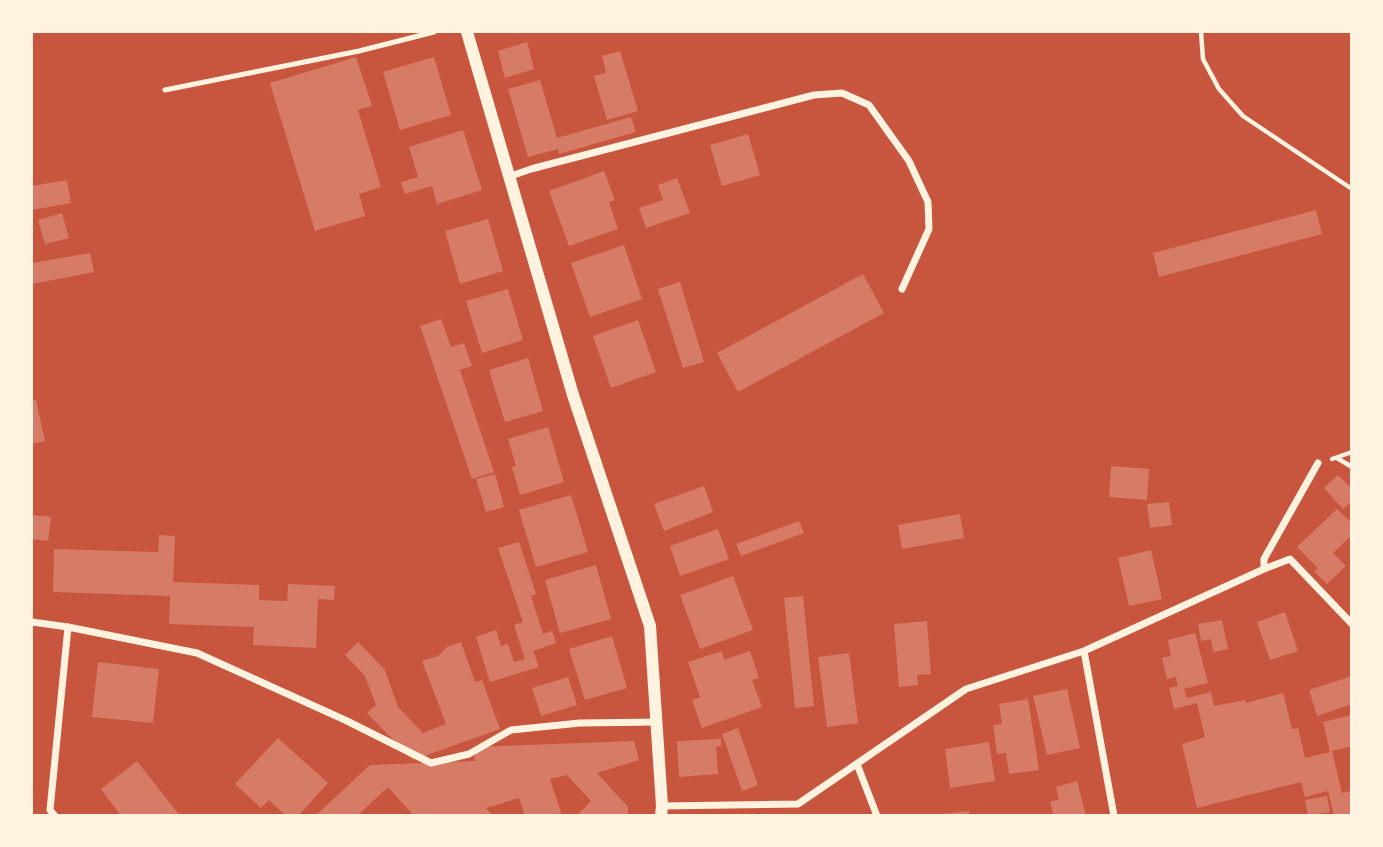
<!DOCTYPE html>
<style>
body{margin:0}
#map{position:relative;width:1383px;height:847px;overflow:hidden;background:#c8553d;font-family:Manrope,sans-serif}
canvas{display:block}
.frame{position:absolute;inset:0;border:33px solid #fff3e0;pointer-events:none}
</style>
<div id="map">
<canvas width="1383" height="847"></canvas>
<div class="frame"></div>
</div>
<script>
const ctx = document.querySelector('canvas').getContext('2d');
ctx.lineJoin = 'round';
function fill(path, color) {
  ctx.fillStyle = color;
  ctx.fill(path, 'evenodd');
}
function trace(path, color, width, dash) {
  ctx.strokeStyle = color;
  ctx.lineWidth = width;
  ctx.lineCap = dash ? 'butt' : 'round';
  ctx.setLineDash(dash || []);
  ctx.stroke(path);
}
const building = new Path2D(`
 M527,42L534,69L505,78L498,51Z
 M620,51L638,111L607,120L594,76L606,73L602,56Z
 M356,57L372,106L358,110L381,187L359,194L365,216L315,231L270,83Z
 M434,57L451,115L400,130L383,72Z
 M540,80L557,138L631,117L636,132L559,154L558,149L528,157L508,89Z
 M463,130L482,190L437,204L432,186L405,194L401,182L418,177L409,147Z
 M748,134L760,175L722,186L710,145Z
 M604,171L615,200L609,202L618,229L569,246L549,191Z
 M677,178L690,213L646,228L639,208L663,200L658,185Z
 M67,180L71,203L32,210V186Z
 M1316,210L1322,234L1159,277L1153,253Z
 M62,213L69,238L45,244L38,220Z
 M488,219L503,271L460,284L445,231Z
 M624,245L642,299L590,317L571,263Z
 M90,253L94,272L32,284V263Z
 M863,274L884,313L738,392L717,353Z
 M680,282L704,362L683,368L658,289Z
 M508,289L523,340L482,353L466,301Z
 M441,319L451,347L464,343L472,366L460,370L494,472L472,479L420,326Z
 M638,320L656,372L611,388L593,336Z
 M528,358L543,411L505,422L489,370Z
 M36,400L45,441L32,444V401Z
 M548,427L564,482L520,495L512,467L516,466L508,439Z
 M1111,466L1149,469L1147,500L1109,497Z
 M495,474L504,507L486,512L476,479Z
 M1338,475L1352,489V501L1343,509L1324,488Z
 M704,486L713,512L664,531L654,504Z
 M571,495L588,552L536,567L519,510Z
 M1169,502L1172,525L1150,528L1147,504Z
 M1337,509L1352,523V535L1333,553L1346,566L1327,584L1314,571L1318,568L1297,547Z
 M960,514L964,538L902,549L898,525Z
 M32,515L51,517L48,541L32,539Z
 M799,521L804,533L741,556L736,544Z
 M718,529L729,559L680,576L670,546Z
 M159,535L175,536L173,582L259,585V600L287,601L288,584L335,586L334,600L318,599L316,648L253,645L254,627L169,624L170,596L53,592L54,549L158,552Z
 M519,542L536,594L531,596L543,634L552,631L556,643L533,651L539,667L490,682L476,637L496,630L501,646L508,644L514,662L525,659L514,625L523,622L498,548Z
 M1151,550L1162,599L1129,606L1118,558Z
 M596,565L611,619L560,633L545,580Z
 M733,576L753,630L700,649L680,595Z
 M803,596L814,706L795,708L784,598Z
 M1285,612L1298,651L1270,660L1257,622Z
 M1222,620L1228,649L1213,652L1211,639L1201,641L1198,624Z
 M927,621L931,674L917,675L918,685L899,687L894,624Z
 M1195,633L1208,683L1184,689L1187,698L1211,692L1214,706L1245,700L1246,703L1283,693L1292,729L1298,728L1305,758L1330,752L1323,722L1352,715V746L1332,751L1342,793L1352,791V816H1334L1328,791L1305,797L1301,782L1197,808L1182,744L1205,737L1197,703L1174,709L1169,688L1178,686L1176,677L1167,679L1162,658L1171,656L1168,640Z
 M612,636L627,688L585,700L569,649Z
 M358,642L385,670L398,707L423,733L446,724L422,661L438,656L447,647L461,642L475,682L482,680L500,729L413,760L367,713L376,705L365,676L345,655Z
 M722,651L724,660L750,651L759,678L752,680L762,707L702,728L692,700L700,697L688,662Z
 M849,653L858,723L827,727L818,657Z
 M98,662L159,669L153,723L92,717Z
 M1352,676V704L1317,716L1309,690Z
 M568,677L577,705L541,716L532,688Z
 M1067,689L1080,748L1047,755L1033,696Z
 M1028,699L1039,770L1009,774L1006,753L997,754L993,725L1002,724L999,704Z
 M738,728L758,785L742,791L722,734Z
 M278,738L328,783L298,816H286L269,800L261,808L235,784Z
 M721,739V746L716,747L718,774L679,777L677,741Z
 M634,741L639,760L597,773L628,807V816H579V813L591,801L567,775L550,779L562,816H525L519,798L486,808L493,816H414L388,787L357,816H315L370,765L475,761L474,747Z
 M989,742L995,781L950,788L945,749Z
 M137,761L180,816H121L101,789Z
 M1077,781L1086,816H1054L1050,802L1059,799L1056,787Z
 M1327,796L1330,812L1318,814V816H1308L1305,800Z
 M969,811V816H942V814Z`);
const path = new Path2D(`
 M1201,32L1203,59L1219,89L1243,116L1352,189
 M1337,458L1352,467
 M1332,459L1352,452`);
const service = new Path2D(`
 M165,90L359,51L434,32`);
const minor = new Path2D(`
 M511,176L531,169L814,95L842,93L869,105L909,161L928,202L929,229L902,289
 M1264,569V559L1318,463
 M32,622L68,627L197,653L345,720L431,763L469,754L511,730L580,723L657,722
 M1084,651L1114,816
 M857,764L877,816
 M662,806L798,804L966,689L1084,651L1264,569L1290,559L1352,624
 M55,816L50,810L68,627`);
const tertiary = new Path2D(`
 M467,32L573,395L650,626L662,806L661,816`);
fill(building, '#d67c66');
trace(path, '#fff3e0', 4.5);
trace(service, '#fff3e0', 5);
trace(minor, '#fff3e0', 7);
trace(tertiary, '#fff3e0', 12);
</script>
